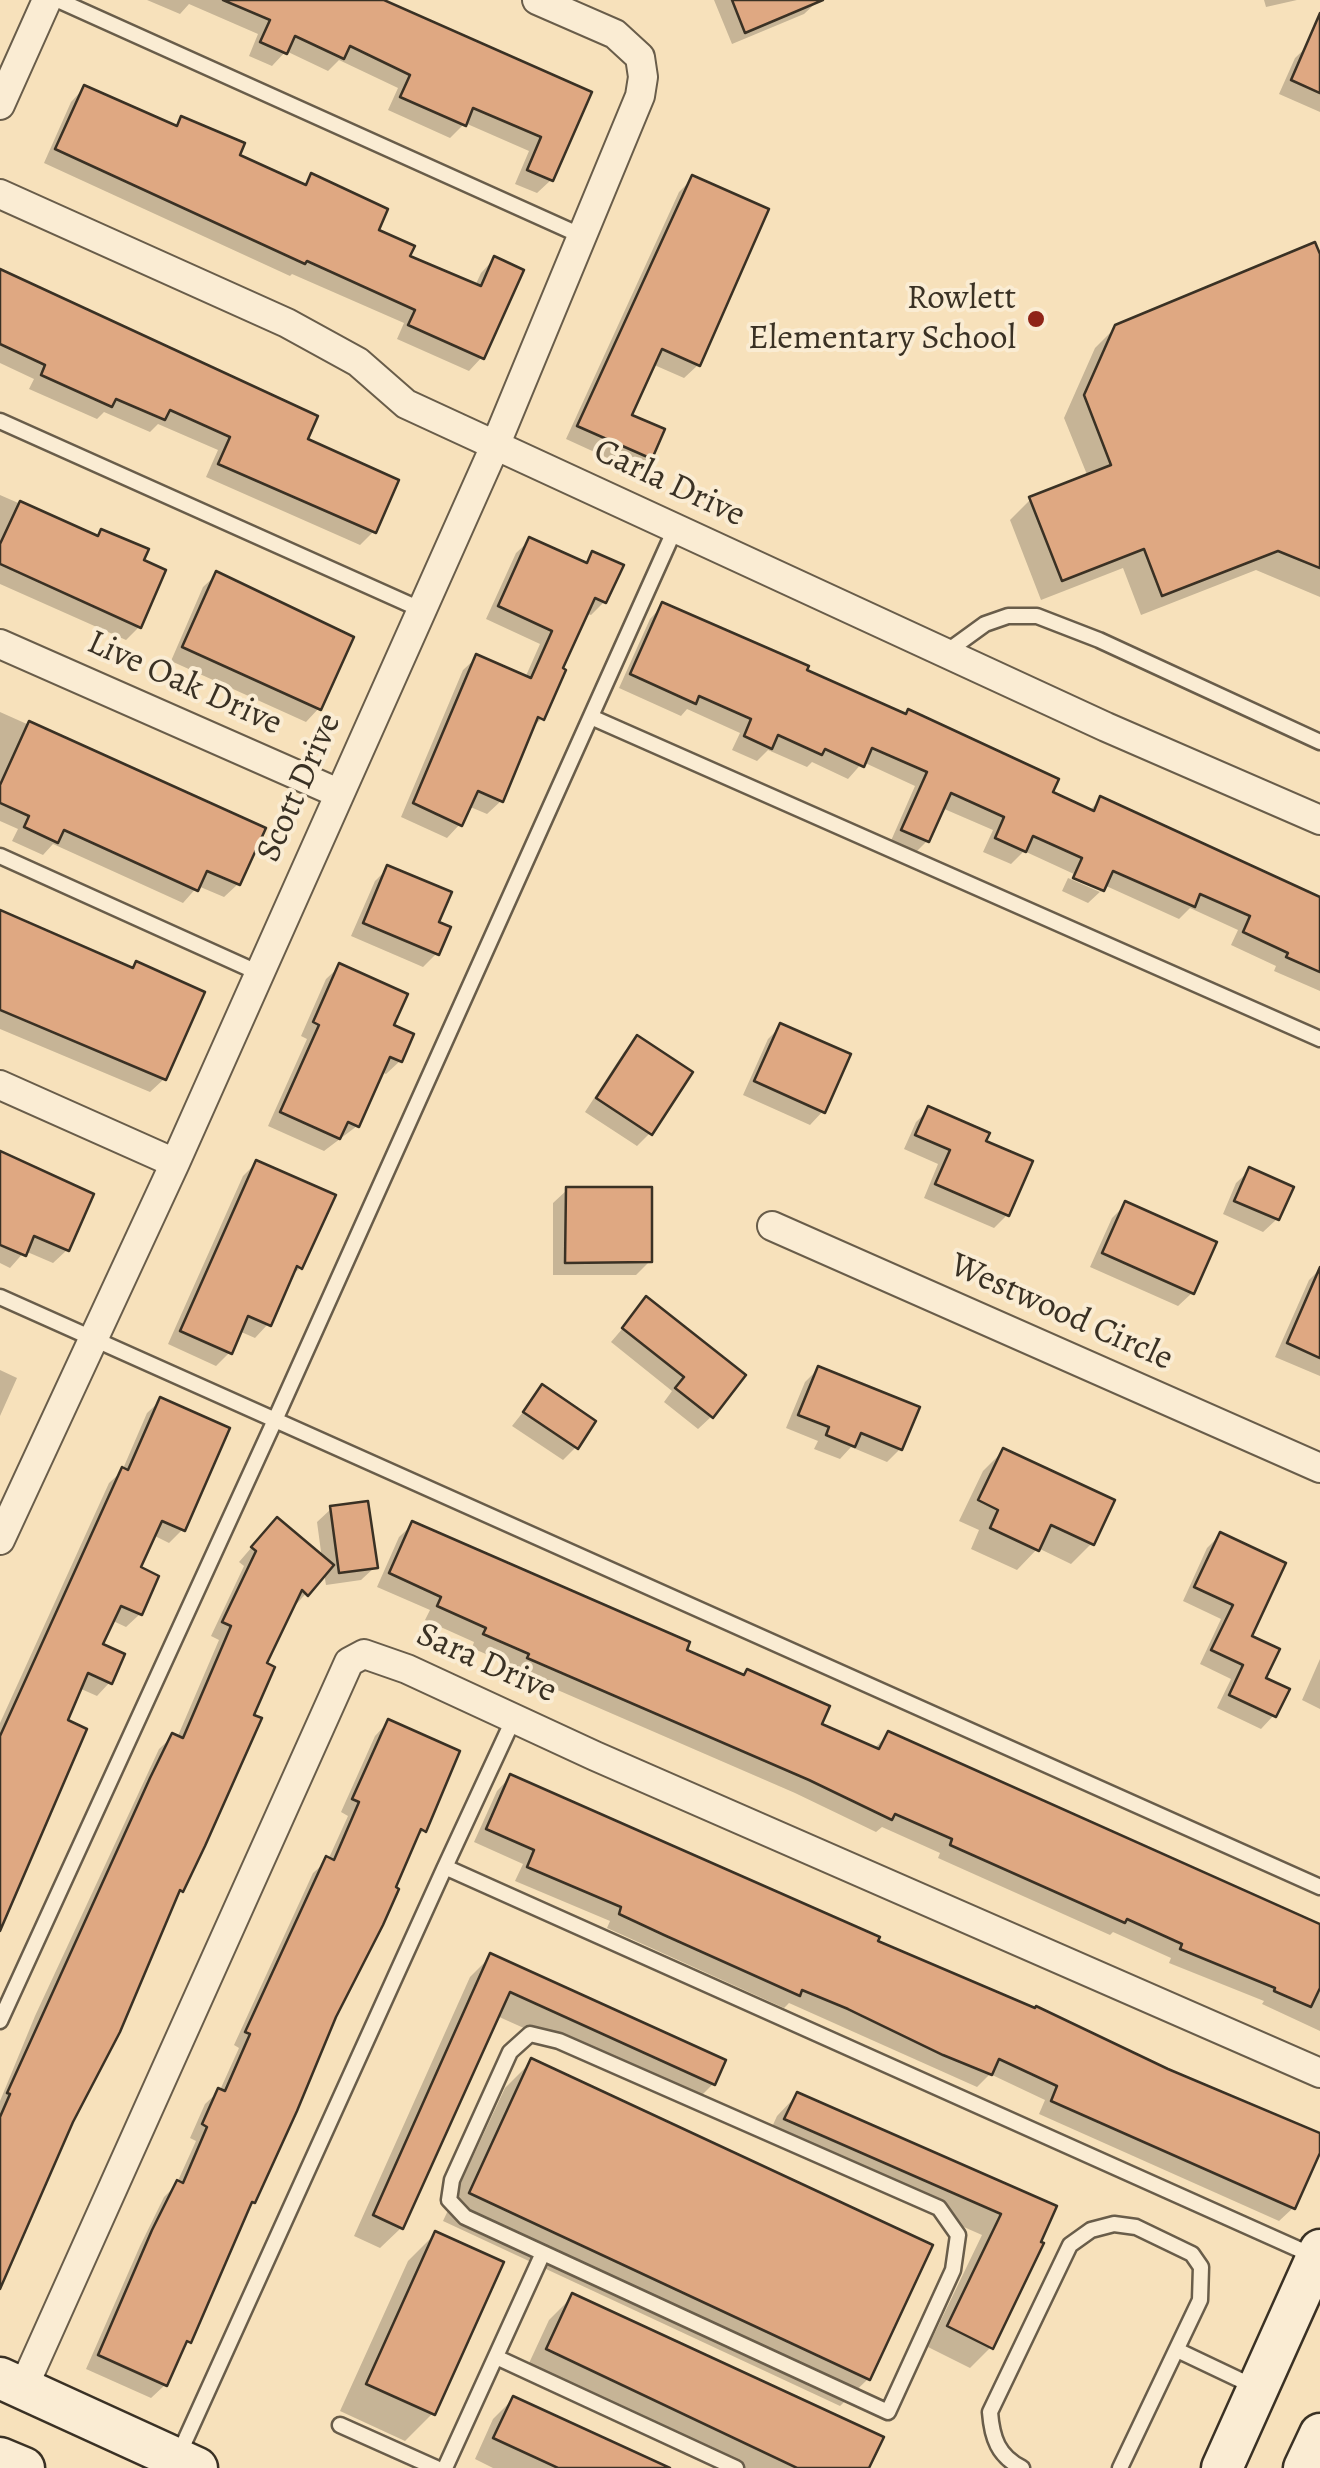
<!DOCTYPE html>
<style>
body{margin:0}
canvas{display:block;background:#f7e1bb}
</style>
<canvas width="1320" height="2468"></canvas>
<script>
const ctx = document.querySelector('canvas').getContext('2d');
ctx.lineJoin = 'round';
function fill(path, color) {
  ctx.fillStyle = color;
  ctx.fill(path, 'evenodd');
}
function trace(path, color, width, dash) {
  ctx.strokeStyle = color;
  ctx.lineWidth = width;
  ctx.lineCap = dash ? 'butt' : 'round';
  ctx.setLineDash(dash || []);
  ctx.stroke(path);
}
function drawText(font, color, halo, rows, align = 'center') {
  ctx.font = font + ' Alegreya,serif';
  ctx.lineWidth = 8;
  ctx.setLineDash([]);
  ctx.textBaseline = 'middle';
  ctx.strokeStyle = halo;
  ctx.fillStyle = color;
  for (const [text, x, y, turn = 0] of rows) {
    ctx.save();
    ctx.translate(x, y);
    ctx.rotate((+turn || 0) * Math.PI / 180);
    ctx.textAlign = isNaN(turn) ? turn : align;
    if (halo) ctx.strokeText(text, 0, 0);
    ctx.fillText(text, 0, 0);
    ctx.restore();
  }
}
const shadow = new Path2D(`
 M147,0H381L588,93L551,180L537,193L515,184L529,151L465,123L450,138L388,110L398,88L339,60L328,71L286,51L272,66L249,56L258,34L189,4L180,14Z
 M714,0H817L818,1L804,14L732,44Z
 M1264,0H1297L1266,7Z
 M1320,34V112L1279,94L1295,58Z
 M84,88L173,128L182,119L236,157L302,186L312,176L407,257L475,286L481,273L494,259L482,357L469,371L397,339L404,323L292,274L290,276L44,163L71,102Z
 M693,178L698,365L684,378L652,364L629,416L649,457L636,471L566,439L679,192Z
 M1320,260V597L1256,570L1141,615L1123,568L1041,600L1010,520L1030,500L1088,477L1064,418L1095,348L1116,327Z
 M0,272L304,441L374,531L360,545L206,477L218,450L158,424L150,432L104,412L97,419L29,389L34,379L0,363Z
 M0,495L96,537L102,532L141,562L139,627L126,640L0,584Z
 M530,540L583,564L593,554L604,602L591,615L585,613L542,718L530,730L501,801L487,814L468,806L460,824L447,838L401,817L463,670L477,657L525,678L540,644L486,619L516,553Z
 M217,574L319,708L306,722L171,661L203,587Z
 M663,605L1050,794L1089,811L1101,799L1320,899V991L1274,971L1276,966L1231,945L1238,930L1190,908L1179,919L1104,885L1102,890L1088,903L1062,891L1068,878L1100,892V886L1024,851L1011,864L983,852L993,830L942,808L927,841L914,854L890,843L915,786L863,762L848,779L812,762L807,767L768,750L757,761L732,750L740,733L687,709L681,716L619,688L650,619Z
 M0,712L262,829L238,884L224,897L198,886L183,903L53,844L43,855L12,841L18,829L0,821Z
 M388,868L436,923L437,953L423,967L351,936L375,881Z
 M0,910L130,970L137,964L164,1079L150,1092L0,1029Z
 M340,966L391,1027L400,1061L386,1074L381,1072L357,1126L324,1151L268,1126L307,1039L301,1036L326,979Z
 M781,1026L823,1111L810,1125L743,1095L768,1039Z
 M637,1039L650,1133L637,1146L585,1112L624,1052Z
 M929,1109L983,1142L1007,1215L994,1228L924,1198L938,1164L904,1149L916,1122Z
 M0,1155L67,1250L53,1263L25,1251L10,1268L0,1263Z
 M257,1162L300,1268L288,1279L268,1324L255,1338L239,1331L230,1352L216,1366L168,1344L243,1176Z
 M1250,1170L1277,1219L1263,1232L1223,1214L1236,1183Z
 M567,1190L650,1261L636,1275H553V1203Z
 M1126,1204L1192,1293L1178,1306L1090,1267L1112,1218Z
 M1320,1269V1376L1275,1357L1309,1280Z
 M647,1300L712,1416L698,1429L664,1402L672,1391L611,1342Z
 M818,1369L900,1449L887,1462L851,1447L840,1459L814,1449L818,1441L786,1428L805,1382Z
 M0,1370L17,1378L0,1416Z
 M542,1388L576,1447L563,1460L512,1426Z
 M161,1400L183,1529L169,1543L153,1535L138,1569L140,1614L126,1627L111,1620L100,1645L110,1682L97,1696L79,1688L64,1721L0,1919V1723L109,1483L122,1471L147,1413Z
 M1003,1451L1092,1543L1071,1564L1038,1548L1017,1570L971,1549L979,1530L959,1521L983,1471Z
 M331,1509L375,1567L361,1580L326,1585L324,1573L293,1608L264,1664L250,1716L181,1890L175,1896L71,2121L0,2285V2101L35,2016L159,1749L173,1736L177,1738L219,1640L211,1636L244,1566L239,1562L264,1533L322,1559L317,1522Z
 M413,1524L684,1651L819,1725L875,1748L888,1734L1320,1927V2031L1262,2004L1264,2001L1169,1963L1171,1958L1113,1932L1110,1935L938,1858L940,1853L882,1827L876,1832L795,1793L516,1672L518,1668L472,1648L474,1642L425,1620L430,1610L377,1587L399,1537Z
 M1220,1535L1248,1637L1274,1715L1261,1729L1217,1708L1231,1679L1200,1664L1221,1619L1183,1601L1207,1548Z
 M1320,1659V1709L1302,1700Z
 M388,1722L424,1830L413,1841L165,2385L151,2398L86,2369L140,2246L164,2197L176,2185L196,2141L190,2138L205,2104L220,2090L239,2048L234,2045L313,1873L328,1860L348,1816L341,1812L375,1736Z
 M510,1777L875,1942L1320,2136V2146L1293,2208L1279,2221L1039,2114L1045,2100L990,2074L977,2087L789,2003L784,2008L607,1928L610,1921L515,1881L523,1864L474,1842L497,1791Z
 M491,1956L713,2084L693,2104L497,2016L401,2228L380,2248L354,2236L470,1977Z
 M532,2061L868,2379L840,2406L443,2221L505,2088Z
 M797,2095L1054,2208L991,2347L970,2368L928,2347L982,2235L766,2140L777,2116Z
 M435,2234L433,2413L405,2441L340,2411L408,2261Z
 M573,2296L867,2468H724L524,2374L549,2320Z
 M513,2399L661,2468H493L475,2459L493,2419Z`);
const building = new Path2D(`
 M223,0H384L592,92L553,181L527,170L541,137L473,108L466,126L400,97L410,75L350,46L344,59L295,36L287,54L260,42L270,20Z
 M732,0H823L745,33Z
 M1320,13V93L1291,80Z
 M84,85L177,126L181,116L245,143L240,155L306,185L311,173L388,209L379,230L415,246L410,256L481,286L494,256L524,270L484,359L408,325L415,310L307,261L305,264L55,149Z
 M692,175L769,209L700,366L662,349L632,415L665,429L652,459L577,426Z
 M1315,242L1320,254V568L1278,551L1162,596L1144,549L1062,581L1029,497L1111,465L1084,395L1115,325Z
 M0,269L318,416L308,439L399,480L376,533L218,464L230,437L170,410L165,420L116,399L112,407L41,375L45,365L0,344Z
 M20,501L98,536L101,529L149,549L144,560L166,570L141,628L0,564V544Z
 M529,537L587,563L592,551L624,565L606,603L595,598L563,668L566,670L544,720L538,717L503,802L478,791L462,826L413,803L476,654L531,678L552,631L498,606Z
 M216,571L354,637L321,710L182,647Z
 M662,602L809,666L807,670L906,714L908,709L1059,779L1053,792L1094,811L1100,796L1320,897V972L1286,957L1288,953L1243,932L1250,916L1200,894L1195,907L1113,871L1104,891L1073,878L1082,858L1033,836L1026,852L995,838L1004,817L951,793L929,842L901,830L927,772L872,748L864,767L825,749L822,755L778,735L772,749L744,736L751,719L699,696L696,704L630,674Z
 M29,721L266,828L240,885L207,871L198,891L64,830L58,843L24,827L29,816L0,803V785Z
 M387,865L452,892L439,922L451,927L439,955L363,923Z
 M0,910L133,968L136,961L205,992L166,1080L0,1010Z
 M339,963L408,994L394,1025L414,1034L402,1062L390,1057L359,1127L348,1122L340,1139L280,1112L319,1025L313,1022Z
 M780,1023L851,1054L825,1113L754,1081Z
 M637,1035L693,1072L652,1135L596,1098Z
 M928,1106L990,1133L986,1141L1033,1161L1009,1216L935,1184L950,1150L915,1135Z
 M0,1151L94,1194L69,1251L34,1236L26,1256L0,1245Z
 M256,1160L336,1195L302,1269L297,1266L271,1326L248,1316L232,1354L180,1331Z
 M1249,1167L1294,1187L1279,1220L1234,1201Z
 M566,1187H652V1262L565,1263Z
 M1125,1201L1217,1242L1194,1294L1102,1253Z
 M1320,1267V1358L1287,1343Z
 M646,1296L746,1375L713,1418L675,1388L684,1377L622,1328Z
 M818,1366L920,1407L902,1450L861,1433L855,1447L826,1435L829,1427L798,1415Z
 M542,1384L596,1421L578,1449L523,1412Z
 M160,1397L230,1428L185,1531L162,1521L141,1567L159,1576L142,1615L121,1606L103,1644L125,1654L112,1684L88,1673L68,1720L87,1729L0,1931V1736L122,1467L128,1470Z
 M1003,1448L1115,1500L1094,1545L1051,1525L1039,1551L990,1528L998,1510L978,1500Z
 M368,1501L378,1568L339,1573L330,1506Z
 M277,1517L334,1565L308,1596L302,1590L267,1663L275,1667L254,1715L262,1718L205,1846L183,1892L180,1890L120,2032L73,2122L0,2289V2117L10,2094L7,2093L150,1778L172,1733L183,1738L231,1626L222,1622L256,1551L251,1547Z
 M412,1521L690,1642L687,1650L744,1675L747,1669L830,1706L822,1724L879,1749L888,1731L1320,1924V1988L1311,2007L1274,1991L1275,1988L1180,1949L1182,1944L1127,1919L1125,1923L950,1845L952,1839L895,1814L892,1820L809,1780L527,1658L529,1654L483,1634L486,1628L437,1606L441,1597L389,1573Z
 M1220,1532L1286,1563L1252,1636L1280,1649L1266,1678L1290,1689L1276,1717L1229,1695L1243,1665L1211,1650L1233,1605L1194,1587Z
 M388,1719L460,1751L426,1832L421,1829L396,1887L399,1889L383,1925L336,2017L297,2111L255,2203L252,2202L191,2343L187,2341L167,2386L98,2355L152,2230L177,2180L183,2183L207,2127L202,2124L218,2088L225,2091L250,2034L245,2032L326,1856L334,1860L359,1802L352,1799Z
 M510,1774L880,1937L878,1941L1035,2008L1036,2006L1168,2069L1320,2133V2153L1295,2209L1051,2101L1057,2086L999,2059L992,2075L943,2055L848,2009L802,1990L800,1996L664,1935L619,1914L621,1907L527,1867L534,1850L486,1829Z
 M490,1953L726,2060L715,2085L510,1992L403,2229L373,2215Z
 M531,2058L933,2245L870,2380L469,2193Z
 M797,2092L1057,2206L1041,2242L1044,2243L993,2349L947,2326L1001,2214L784,2119Z
 M435,2231L504,2262L435,2415L366,2384Z
 M572,2293L884,2437L869,2468H797L546,2349Z
 M513,2396L670,2468H558L493,2438Z`);
const service = new Path2D(`
 M58,0L582,236
 M0,421L422,610
 M945,653L985,624L1008,616H1037L1099,640L1320,742
 M591,717L1320,1039
 M0,856L259,973
 M0,1297L1320,1887
 M445,1867L514,1718
 M0,2021L275,1420L675,529
 M530,2034L559,2041L939,2208L958,2235L953,2270L888,2412L465,2217L449,2200L452,2180L510,2052Z
 M1177,2350L1257,2388
 M496,2357L736,2468
 M340,2425L436,2468
 M179,2454L445,1867L1316,2257
 M445,2468L543,2253
 M1022,2468C998,2456 992,2438 990,2412L1070,2245L1091,2230L1114,2224L1136,2227L1192,2254L1201,2267L1200,2300L1120,2468`);
const minor = new Path2D(`
 M0,105L47,0
 M0,194L287,323L358,362L406,404L1106,727L1320,820
 M0,644L338,793
 M0,1085L175,1163
 M772,1226L1320,1468
 M0,1540L175,1163L495,446L640,96L643,77L640,57L615,34L537,0
 M23,2388L349,1662L364,1654L407,1669L595,1756L1320,2073`);
const secondary = new Path2D(`
 M0,2378L197,2468
 M0,2458L24,2468
 M1222,2468L1320,2250
 M1304,2468L1320,2434`);
const markers = [
 [1036,319,10,"#8f2418"]
];
const poiNames = [
 ["Rowlett",1016,299],
 ["Elementary School",1016,339]
];
const streetNames = [
 ["Carla Drive",669,484,25],
 ["Live Oak Drive",184,684,24],
 ["Scott Drive",300,788,-66],
 ["Westwood Circle",1061,1313,24],
 ["Sara Drive",486,1664,24]
];
fill(shadow, '#0003');
fill(building, '#dfa882');
trace(building, '#3a3124', 2.5);
trace(service, '#695d4a', 19);
trace(minor, '#695d4a', 32);
trace(secondary, '#3a3124', 45);
trace(service, '#faecd3', 14);
trace(minor, '#faecd3', 28);
trace(secondary, '#faecd3', 40);
for (const [x, y, r, color] of markers) {
  const dot = new Path2D();
  dot.arc(x, y, r, 0, 2 * Math.PI);
  ctx.fillStyle = color;
  ctx.fill(dot);
  trace(dot, '#faecd3', 4);
}
drawText('35px', '#3a3124', '#faecd3', poiNames, 'right');
drawText('35px', '#3a3124', '#faecd3', streetNames);
</script>
